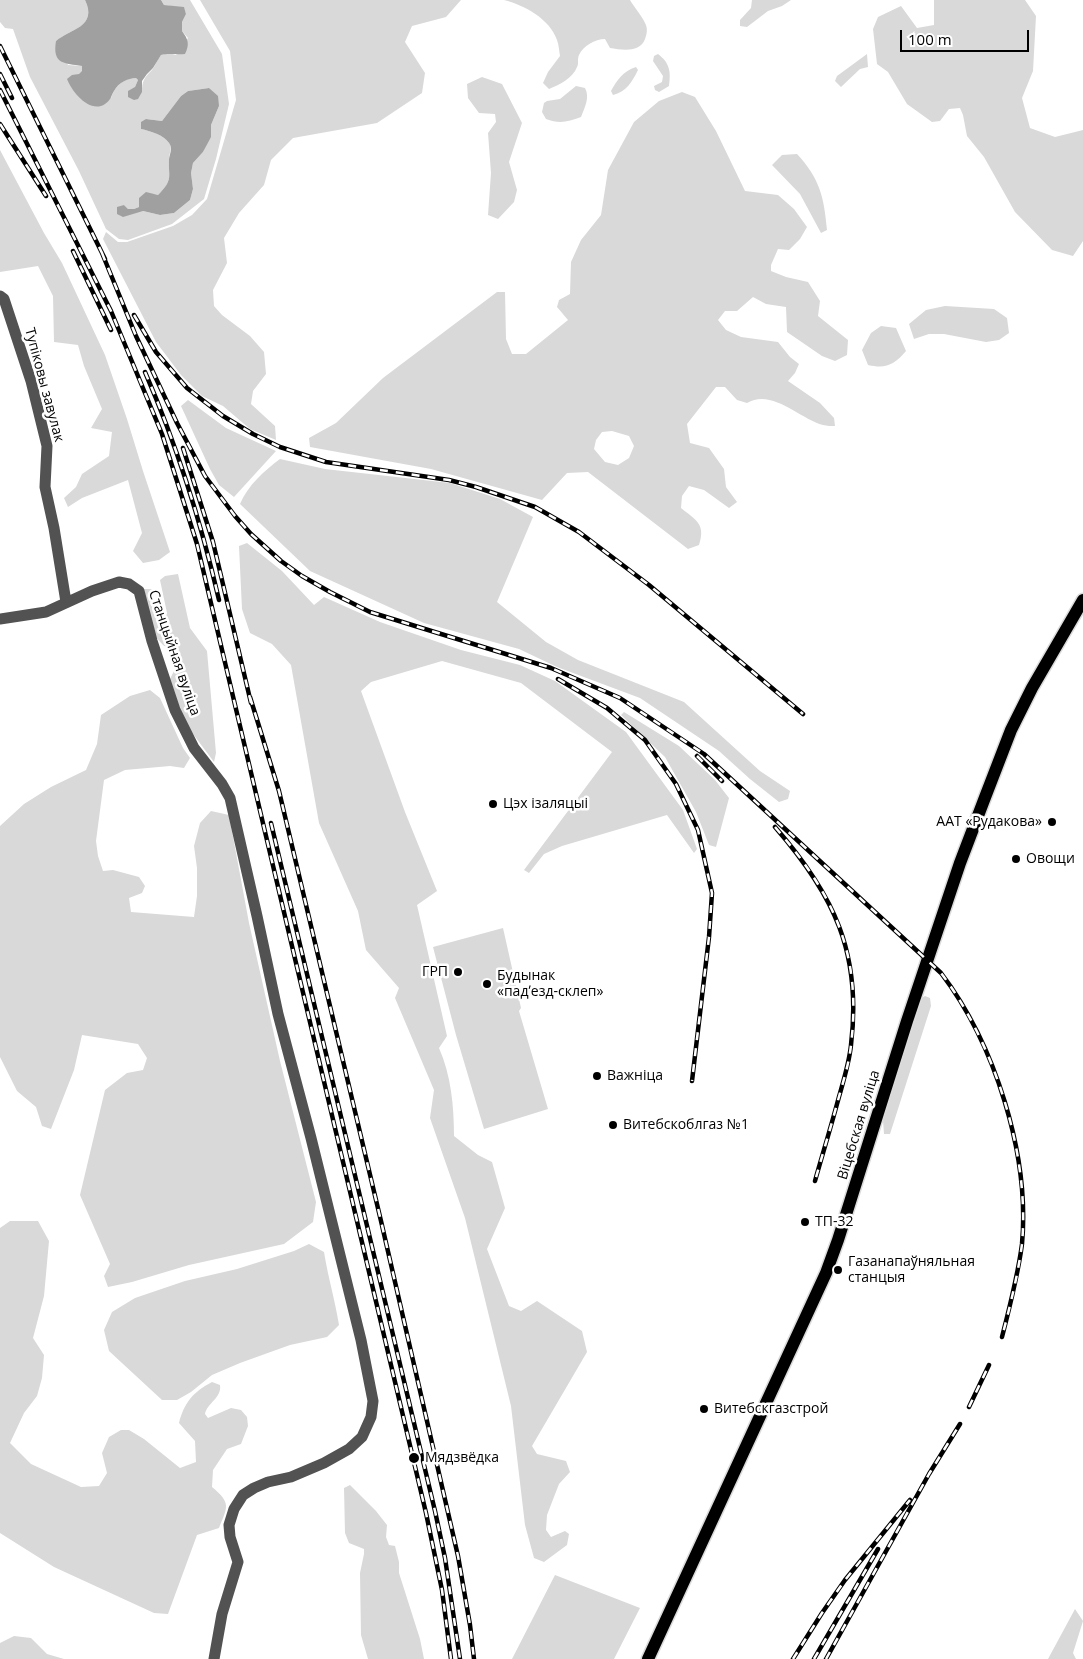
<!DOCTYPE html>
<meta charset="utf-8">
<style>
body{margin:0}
#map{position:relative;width:1083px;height:1659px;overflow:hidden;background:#fff;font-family:"Open Sans",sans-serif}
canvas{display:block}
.scale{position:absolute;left:900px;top:30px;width:129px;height:22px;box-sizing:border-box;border:2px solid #000;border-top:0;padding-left:6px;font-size:15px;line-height:18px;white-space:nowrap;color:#000;-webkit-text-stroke:4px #fff;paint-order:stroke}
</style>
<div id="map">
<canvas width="1083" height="1659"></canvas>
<div class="scale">100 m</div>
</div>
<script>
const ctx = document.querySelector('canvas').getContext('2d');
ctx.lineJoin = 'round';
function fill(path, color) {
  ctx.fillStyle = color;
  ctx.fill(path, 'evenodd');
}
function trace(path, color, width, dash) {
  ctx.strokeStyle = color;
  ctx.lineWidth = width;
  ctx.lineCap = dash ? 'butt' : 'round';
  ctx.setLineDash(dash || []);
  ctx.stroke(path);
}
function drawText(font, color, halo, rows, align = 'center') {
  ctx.font = font + ' "Open Sans",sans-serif';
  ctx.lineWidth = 5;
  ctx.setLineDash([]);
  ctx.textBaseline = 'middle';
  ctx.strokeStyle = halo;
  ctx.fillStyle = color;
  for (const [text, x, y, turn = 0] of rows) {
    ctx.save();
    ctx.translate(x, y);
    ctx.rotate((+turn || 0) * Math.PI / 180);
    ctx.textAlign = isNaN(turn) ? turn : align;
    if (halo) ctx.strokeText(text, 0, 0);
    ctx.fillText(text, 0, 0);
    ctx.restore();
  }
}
const green = new Path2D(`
 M0,0H85C98,27 70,29 56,41L68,65L82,66V72L79,75H72L111,98C115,86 123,78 136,78L138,80L135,87L142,92C142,81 144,78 152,70C155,66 157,60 161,55L169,53L176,55L188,38L182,31V22L186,14L184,8L164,5L161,0H190L222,54L229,104L216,159L204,199L172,224L128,240L119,239L106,229L79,171L30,77L13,29L5,28L0,22ZM209,88L219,106L211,125L210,137L203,152L193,163L191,173L193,189L190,200L174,213L160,215L143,211L117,214L124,205L128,209H134L139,207L152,194L158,195C174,179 168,177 169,159C169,153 173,148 169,143C164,135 150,131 141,129L146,119L162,121L181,96L188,91Z
 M200,0H461L446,17L412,26L405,42L425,73L422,93L377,123L293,138L271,160L264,185L239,213L224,238L227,263L213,290L214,306L222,315L250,336L264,352L266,374L253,391L251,404L275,426L276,440L250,429L223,406L202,396L181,375L156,342L103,239L106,232L118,242H127L173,226L192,215L207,199L236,100L230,51Z
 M504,0H630C634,7 642,16 645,23C648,28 647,34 645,39C640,53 622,50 610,48L605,39C595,39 583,46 579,55C577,59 579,64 577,67C573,78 559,85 549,89L543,83L548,72L560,56C559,51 559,45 557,40C550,19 524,5 504,0Z
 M752,0H791L782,6L768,11L747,27L740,26V20L751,8Z
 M934,0H1025L1036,16L1033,71L1022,98L1030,128L1055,137L1083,130V241L1073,256L1052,250L1015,212L984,157L967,136L963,115L960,108L949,109L940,121L932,122L907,104L888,72L877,64L873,29L878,17L901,6L917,28L934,25Z
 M658,54C670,63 671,72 669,86L659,92L655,90L654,86L662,82L663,76L653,61L654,56Z
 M867,54L868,67L860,69L841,87L835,81L837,76Z
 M636,67L638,70C632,82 626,92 613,95L611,91C617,80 623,71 636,67Z
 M482,77L502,84L522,123L509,162L517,190L514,202L498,219L488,215L491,173L488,133L496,122L495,114L479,113L468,98L467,84Z
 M576,86L585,88C590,97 585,107 581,117C568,122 559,124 546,119L542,112L544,103L547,101L560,99Z
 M682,92L695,97L716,131L745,191L778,195L794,209L807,227L800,239L789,250L778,249L771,265V271L786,277L808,282L820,301L818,316L848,340L847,355L835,361L822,356L787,332L786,307L766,304L753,297L737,311H725L718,320L726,330L741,337L778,342L790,357L799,364L795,373L788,381L820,403L834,418L835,426C831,426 827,426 823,425C800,419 772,388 747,403L737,400L725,387H716L687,424L690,443L709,448L724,469L726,487L737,502L729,508L704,490L689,486L682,496L681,508C696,520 706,524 699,545L688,549L588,472L567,473L542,500L431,469L310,447L309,438L336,423L383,378L497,292H505L506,339L512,354H526L568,320L557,307L559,300L570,294L571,262L581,240L601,215L608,170L634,122L659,101ZM612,431L629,436L634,446L629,458L618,465L605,462L594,449L596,440L602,432Z
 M0,150L44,233L62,263L105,355L127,419L143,471L170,552L159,560L143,563L133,551L142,533L128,480L82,498L68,507L64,498L76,487L82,474L109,456L112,432L91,428L102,409L84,366L78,345L54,342L53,296L38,266L0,272Z
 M797,154C820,179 824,197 827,230L821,233L800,194L772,165L782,155Z
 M945,306L994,309L1007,318L1009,333L999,340L986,342L944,334H929L914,339L909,324L926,310Z
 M881,326L896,328L906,351C894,365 886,369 868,365L862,350L871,333Z
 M188,400L226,428L276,451L234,497L219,485L210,469L181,406Z
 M280,459L325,469L450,483L500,499L533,517L497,602L546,642L578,660L684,702L760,771L790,791L788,799L779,802L750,779L719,751L640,698L557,667L519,649L424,623L310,571L240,504C248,485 264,471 280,459Z
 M247,543L282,571L314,605L324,597L380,622L461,650L520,665L555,681L626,732L683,810L697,849L694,853L667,815L562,846L544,854L529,873L524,870L612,752L521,683L442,661L371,682L361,691L405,812L437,891L417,905L447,1036L439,1048C451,1075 454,1106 454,1136L478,1155L492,1162L505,1208L487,1249L509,1306L521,1311L537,1301L582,1331L587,1352L532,1446L537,1454L566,1461L570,1472L559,1484L547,1515L546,1530L551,1537L565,1531L569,1534L567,1545L544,1562L534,1558L525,1525L511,1406L465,1218L430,1118L434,1090L395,998L399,988L366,950L358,911L319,823L291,665L272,644L250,633L242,609L239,546Z
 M178,574L190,628L207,651L216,753L214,762L187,726L169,681L179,661L172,651L163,645L154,635L144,589H153L155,616L162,621L167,613L160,580L165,576Z
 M150,690L160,698L183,748L190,758L184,768L170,766L125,770L104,780L96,841L98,856L103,871L113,870L139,877L145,886L142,893L129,898L131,912L194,917L197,896V868L194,846L200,823L211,811L229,815L249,923L280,1061L316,1202L313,1222L284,1244L189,1265L132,1282L108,1287L104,1276L110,1264L80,1195L105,1090L127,1073L143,1070L147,1058L138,1044L82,1035L74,1070L51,1129L42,1126L36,1107L17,1091L0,1057V826L24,804L51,787L86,770L97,744L101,715L130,696Z
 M624,712L679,746L715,780L729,798L716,847L709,845L696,812L665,757L621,715Z
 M503,928L521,1008L519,1011L548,1109L484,1129L456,1035L433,947Z
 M925,996L930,998L931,1006L890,1134H884L883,1120L916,1007L920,999Z
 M10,1221H38L49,1241L44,1296L33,1338L44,1355L42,1378L37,1396L24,1413L10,1443L31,1464L81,1487L99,1486L107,1473L102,1453L109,1437L121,1430H129L144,1439L180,1468L196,1462L195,1441L179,1423C184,1403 193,1392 212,1382L220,1385C222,1398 207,1403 205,1414L208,1418L231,1408L241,1410L247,1417L248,1426L241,1444L227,1449L213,1470L212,1487C231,1503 228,1506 219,1528L197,1535L168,1614L154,1613L54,1567L0,1533V1228Z
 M309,1244L324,1252C328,1277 335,1300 339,1325L327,1337L290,1345L240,1363L212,1375L191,1392L177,1400H162L109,1351L104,1330L112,1312L135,1298L185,1281L237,1269L294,1251Z
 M350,1485L376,1511L387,1525L386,1537L389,1545L395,1546L399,1562V1573L420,1639L424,1659H368L361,1635L360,1573L364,1554V1549L349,1543L345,1533L344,1488Z
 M555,1575L640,1608L614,1659H512Z
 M1075,1609L1083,1621L1073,1653L1076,1659H1048Z
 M14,1636L31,1638L47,1654L64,1659H0V1643Z`);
const water = new Path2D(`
 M85,0H161L164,5L184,7L186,14L182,22V31C188,39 190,44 185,54C176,55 169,53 161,55L153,68L147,74L142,81V92L138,99L134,100L128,97V91L135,87L138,80L136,78C128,78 118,83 114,91C111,96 111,100 105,104C90,114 72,92 67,79L72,75L79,74L82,71V66C65,63 52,65 56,41C70,29 98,27 85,0Z
 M209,88L218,96L219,106L211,125V137L203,152L193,163L191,173L193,189L190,200L174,213L160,215L143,211L123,217L117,214V207L124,205L128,209H134L139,207V198L146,192L158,195C174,179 168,177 169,159C170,153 173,148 169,143C164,135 150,131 141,129V122L146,119L162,121L181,96L188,91Z`);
const minor = new Path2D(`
 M0,296L4,299L31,381L47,446L45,487L54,528L66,602
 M0,619L46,612L92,591L119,582L129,584L139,591L152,641L175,710L194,748L222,784L230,798L257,916L278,1014L311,1138L361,1340L373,1401L371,1417L362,1437L349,1449L324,1463L291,1477L268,1482L254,1488L243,1495L234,1509L229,1525L230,1537L238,1562L222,1614L214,1659`);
const major = new Path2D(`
 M648,1659L826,1273L838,1240L907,1021L960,863L984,800L1011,730L1032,688L1083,600`);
const rail = new Path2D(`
 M0,46L105,259
 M0,74L12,98
 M0,90L111,311L162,434L197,544L426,1513L442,1590L451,1659
 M0,124L46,196
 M73,251L111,330
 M102,253L136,336L177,423L205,476L235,516L251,534L281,561L302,576L330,592L370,612L551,668L620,698L704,754L941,973C995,1044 1030,1155 1022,1244C1018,1275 1010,1306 1002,1337
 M134,315L156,352L187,388L223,416L253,434L280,447L326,462L449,480L476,487L535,507L579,532L649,585L803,714
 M145,372C177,446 201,522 219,600
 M183,448L213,542L251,703
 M558,679L607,708L645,740L676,784L698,830L712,893L709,937L692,1081
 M250,697L279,791L381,1221L458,1556L470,1625L474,1659
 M697,756L722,781
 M271,823L435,1511L445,1558L460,1659
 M775,827C834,895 862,953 851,1045C849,1065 842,1085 837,1104C830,1130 822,1156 815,1181
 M969,1407L989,1365
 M793,1659L822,1613L845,1580L910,1500
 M814,1659L878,1549
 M826,1659L929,1474L960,1424`);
const markers = [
 [493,804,5,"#000"],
 [1052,822,5,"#000"],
 [1016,859,5,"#000"],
 [458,972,5,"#000"],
 [487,984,5,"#000"],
 [597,1076,5,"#000"],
 [613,1125,5,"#000"],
 [805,1222,5,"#000"],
 [838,1270,5,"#000"],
 [704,1409,5,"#000"],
 [414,1458,6,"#000"]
];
const streetNames = [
 ["Тупіковы завулак",44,385,75],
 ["Станцыйная вуліца",174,653,71],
 ["Віцебская вуліца",859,1125,-73]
];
const poiNames = [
 ["Цэх ізаляцыі",503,804],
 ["ААТ «Рудакова»",1042,822,"right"],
 ["Овощи",1026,859],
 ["ГРП",448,972,"right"],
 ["Будынак",497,976],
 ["«падʼезд-склеп»",497,992],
 ["Важніца",607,1076],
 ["Витебскоблгаз №1",623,1125],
 ["ТП-32",815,1222],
 ["Газанапаўняльная",848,1262],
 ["станцыя",848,1278],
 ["Витебскгазстрой",714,1409],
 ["Мядзвёдка",425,1458]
];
fill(green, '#d9d9d9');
fill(water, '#a0a0a0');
trace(major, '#dbdbdb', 15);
trace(minor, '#525252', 11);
trace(major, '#000', 12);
trace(rail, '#000', 4.5);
trace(rail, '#fff', 2.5, [8]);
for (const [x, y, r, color] of markers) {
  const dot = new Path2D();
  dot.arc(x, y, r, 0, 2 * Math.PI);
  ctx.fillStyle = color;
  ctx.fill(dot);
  trace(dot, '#fff', 2);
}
drawText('14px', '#000', '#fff', streetNames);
drawText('14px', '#000', '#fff', poiNames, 'left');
</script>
